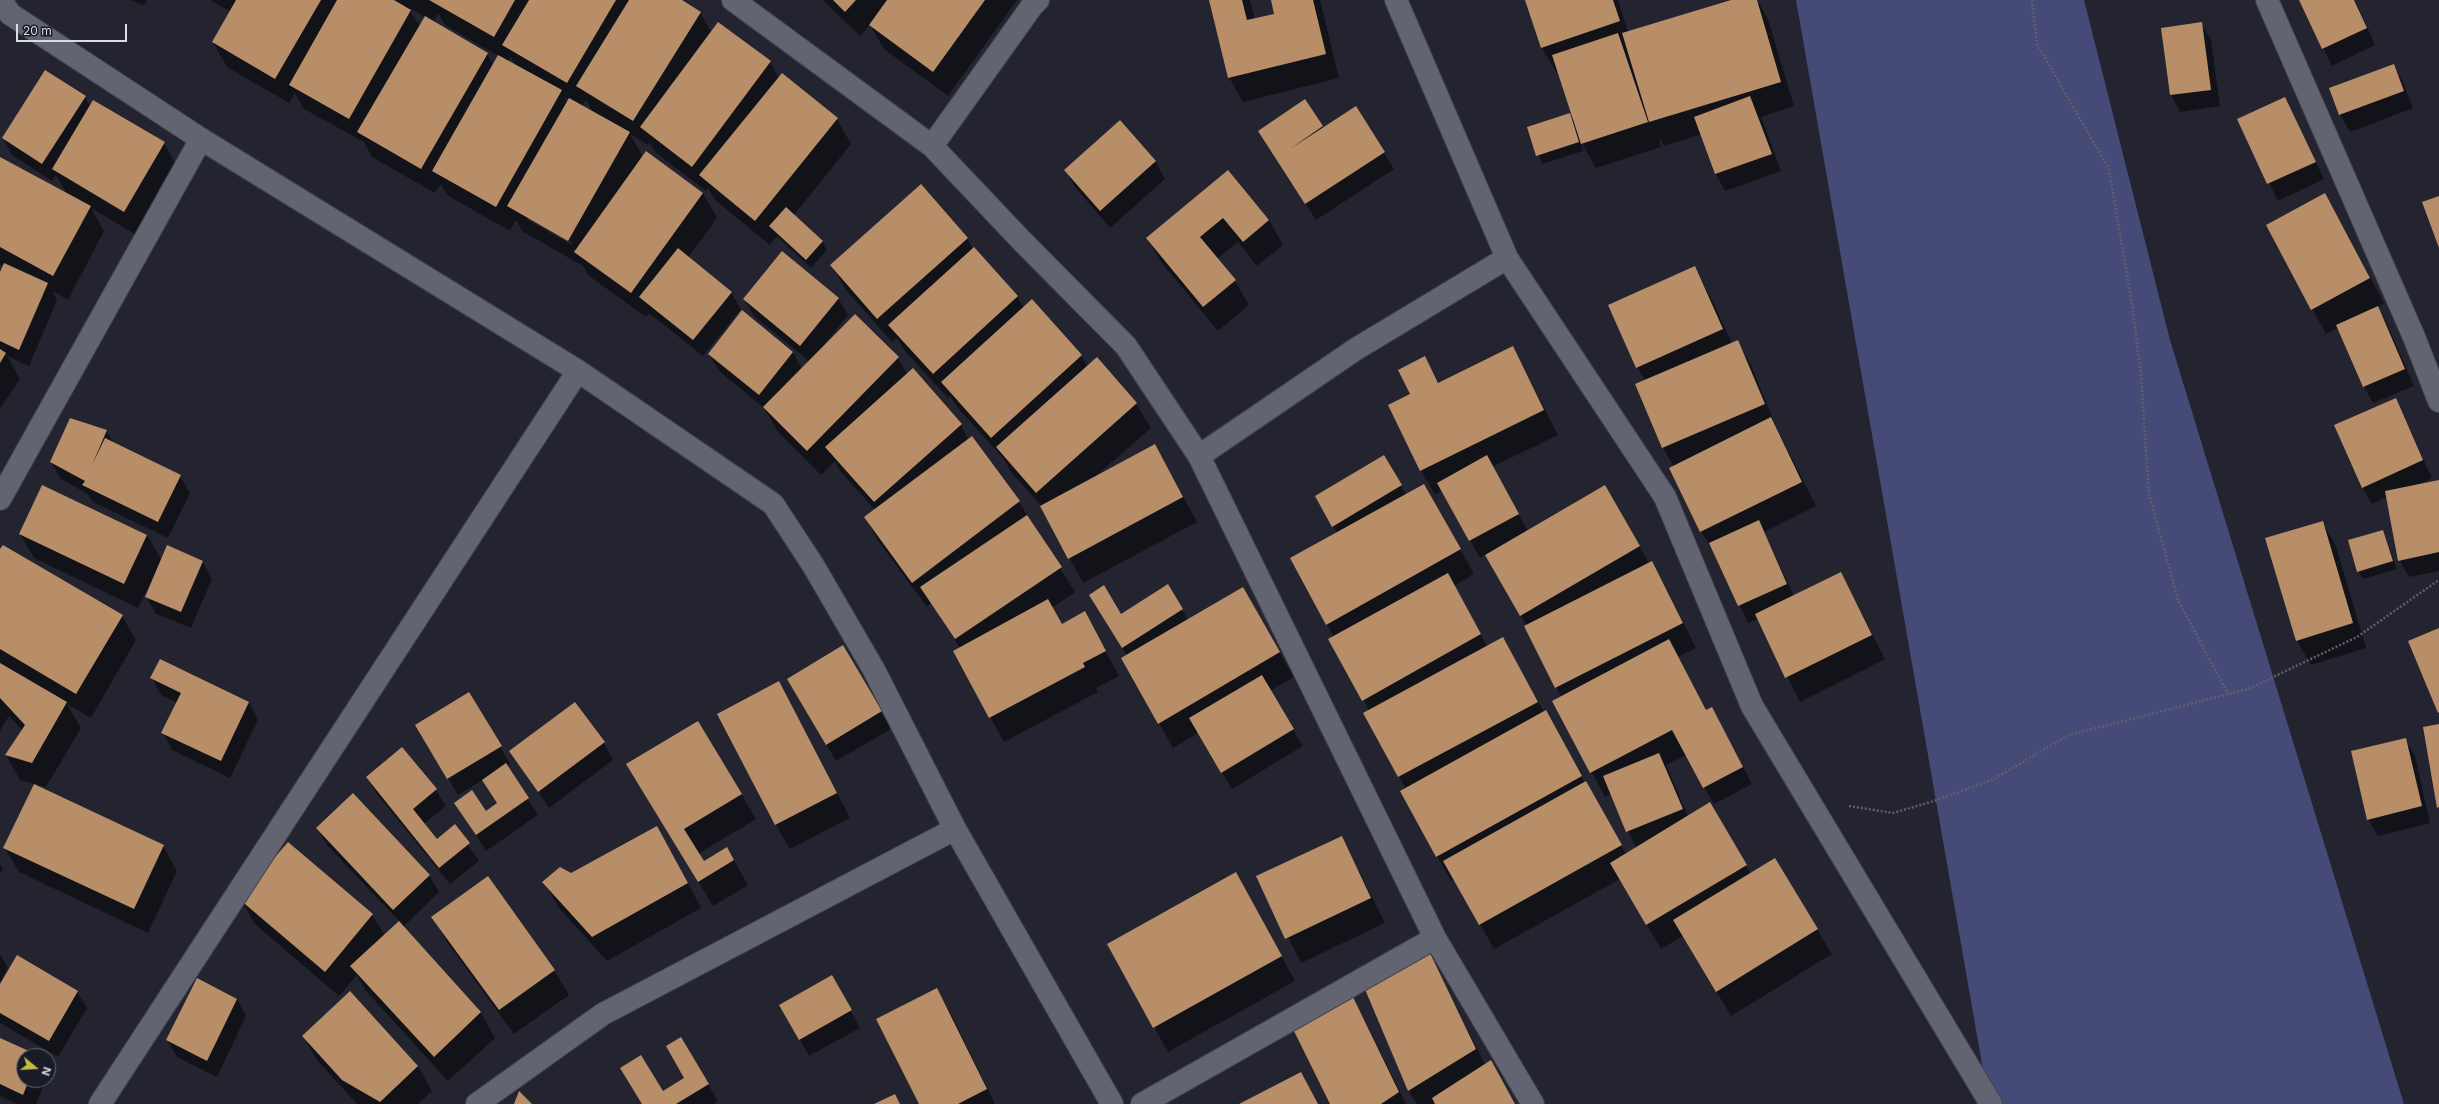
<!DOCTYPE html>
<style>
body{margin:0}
#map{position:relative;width:2439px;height:1104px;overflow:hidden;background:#232430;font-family:Inter,sans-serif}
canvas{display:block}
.north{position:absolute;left:16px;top:1048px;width:40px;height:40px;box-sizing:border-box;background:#191b26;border:1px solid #666872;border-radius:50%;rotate:108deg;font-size:11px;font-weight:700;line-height:16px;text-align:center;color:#dadbe3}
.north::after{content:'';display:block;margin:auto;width:14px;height:18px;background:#c0be40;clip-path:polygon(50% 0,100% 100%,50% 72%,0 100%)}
.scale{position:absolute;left:16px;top:24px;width:111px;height:18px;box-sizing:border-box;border:2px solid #dadbe3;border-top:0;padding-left:5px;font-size:12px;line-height:14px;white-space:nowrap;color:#dadbe3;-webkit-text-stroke:3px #191b26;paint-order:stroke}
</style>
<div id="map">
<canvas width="2439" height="1104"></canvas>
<div class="north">N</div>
<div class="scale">20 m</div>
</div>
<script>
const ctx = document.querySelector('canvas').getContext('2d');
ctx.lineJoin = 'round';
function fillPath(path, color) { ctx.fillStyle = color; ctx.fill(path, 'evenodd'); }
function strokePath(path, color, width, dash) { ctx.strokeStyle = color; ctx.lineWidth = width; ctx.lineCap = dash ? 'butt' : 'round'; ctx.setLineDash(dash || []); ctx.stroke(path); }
fillPath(new Path2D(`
 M1796 0H2084L2170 340 2404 1104H1989Z`), '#464a76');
fillPath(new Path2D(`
 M131 0H147L143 6Z
 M210 0H681L700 12 711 32 770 62 779 78 837 119 851 144 794 215 823 242 827 250 811 268 777 236 770 245 715 200 708 188 706 191 655 152 649 142 648 145 630 134 643 157 703 193 717 218 688 258 731 292 741 309 703 356 649 313 646 317 589 276 583 266 522 231 516 220 510 231 447 195 441 184 435 193 372 157 364 142 304 109 295 93 289 103 227 67 213 42 231 12ZM409 8 425 17 420 26 415 19ZM438 13 445 25 498 56 493 64 487 54 434 22ZM511 57 516 66 508 61ZM564 97 569 100 567 102ZM586 100 593 113 582 106ZM528 217 573 243 572 245 528 220Z
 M823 0H1017L948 96 884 49 870 25 860 36Z
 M1210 0H1250L1255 20 1276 15 1272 0H1320L1339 78 1243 102 1229 77Z
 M1526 0H1618L1628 32 1734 0H1757L1768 19 1794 106 1761 117 1781 171 1725 191 1716 174 1702 134 1664 146 1659 137 1661 147 1596 168 1581 142 1583 151 1542 164 1528 127 1570 115 1574 122 1559 71 1556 72 1542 48Z
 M2300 0H2355L2375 45 2332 66Z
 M2201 23 2211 40 2220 106 2180 112 2171 95 2162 28Z
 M2393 65 2403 82 2413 108 2350 132 2340 115 2330 89Z
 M85 97 90 106 164 143 178 168 138 236 91 208 104 231 68 300 52 291 57 300 29 366 7 356 20 379 0 409V275L4 266 0 264V158L67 194 56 175 52 181 12 155 3 138Z
 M2285 98 2324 179 2278 201 2238 120Z
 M1305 100 1324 129 1356 108 1394 169 1316 220 1259 132Z
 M1120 121 1156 162 1165 179 1110 228 1075 187 1065 170Z
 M1228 171 1269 220 1283 245 1257 266 1238 242 1217 259 1235 281 1249 305 1218 331 1161 262 1147 238Z
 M2339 219 2384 303 2378 307 2387 324 2414 386 2373 403 2364 386 2338 328 2326 334 2267 225Z
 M967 238 973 249 1017 296 1024 308 1081 356 1088 367 1136 404 1151 428 1097 475 1155 445 1197 522 1083 583 1041 506 1011 472 1004 459 957 407 950 396 948 398 904 350 897 338 892 342 846 290 832 265Z
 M1694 267 1708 292 1732 343 1737 341 1751 365 1777 429 1816 506 1764 532 1794 596 1841 573 1885 659 1800 702 1758 619 1748 623 1716 555 1701 531 1674 467 1663 448 1645 380 1637 367Z
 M838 298 848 315 822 347 855 315 898 358 908 375 961 425 969 440 972 438 1019 502 1075 592 1052 608 1062 625 1085 613 1119 676 1096 688 1098 692 1004 742 954 651 960 648 931 603 927 607 879 542 865 517 875 510 840 471 835 461 821 475 778 432 764 408 719 371 709 354 793 352 802 369 810 362 754 316 744 299Z
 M1513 347 1558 435 1492 467 1528 531 1604 486 1649 563 1651 562 1665 586 1696 648 1678 657 1707 711 1721 725 1752 784 1714 804 1686 755 1666 765 1688 816 1709 804 1751 874 1775 859 1832 954 1731 1016 1683 936 1661 949 1620 879 1494 949 1455 879 1451 881 1437 856 1406 789 1365 713 1369 711 1334 637 1291 559 1337 533 1316 497 1384 457 1406 495 1438 509 1474 574 1454 586 1487 646 1516 663 1626 854 1636 848 1611 794 1605 797 1553 701 1561 697 1527 626 1485 555 1480 558 1442 491 1435 495 1421 470 1411 395 1425 358 1439 383Z
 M2395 399 2432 478 2416 486 2439 481V571L2409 577 2399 560 2387 497 2372 504 2362 487Z
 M106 431 114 443 180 476 190 493 168 538 93 502 88 494 61 479 51 462Z
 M2322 522 2336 546 2366 648 2311 665 2297 641Z
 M2383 531 2397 569 2363 579 2358 571Z
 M20 534 147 535 162 561 203 562 212 579 191 628 156 614 146 597 155 576H154L138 608 34 558Z
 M0 551 122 616 136 640 91 718 67 704 81 728 46 787 20 780 6 755 23 731 9 716 0 731Z
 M1168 586 1188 620 1242 588 1294 677 1270 691 1303 746 1232 789 1198 733 1173 748 1122 658 1127 655 1100 612 1121 615Z
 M843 646 891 729 836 761 788 679Z
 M160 660 249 703 258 720 230 778 172 750 163 733 177 703 161 695 152 678Z
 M779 683 850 818 790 849 776 825Z
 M469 693 510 764 507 766 538 815 486 851 456 803 486 812 498 804 483 780 458 795 426 742Z
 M698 722 756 819 698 854 703 863 727 848 748 885 713 906 642 789Z
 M2405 739 2415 756 2430 823 2378 836 2368 819Z
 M604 743 613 760 549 808 510 752Z
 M367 777 436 790 446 806 424 824 437 840 455 826 479 861 450 884 377 794Z
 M317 828 429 875 439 892 403 927 481 1013 495 1038 448 1081 366 991 357 975 339 996 255 924 241 900 372 915 385 936 400 922 327 845Z
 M1342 837 1385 923 1301 963 1258 877Z
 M163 846 177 871 148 933 19 872 4 847Z
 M671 851 701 908 607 961 558 907 544 882Z
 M0 864 3 869 0 874Z
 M1236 873 1295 981 1168 1052 1154 1027Z
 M433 917 554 970 569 995 514 1034 447 942Z
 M0 954 8 968 0 982Z
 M1429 954 1485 1064 1515 1104H1417L1409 1091 1366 988Z
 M832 977 860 1028 809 1056 781 1005Z
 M0 986 77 992 87 1008 58 1057 0 1023Z
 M936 989 951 1014 995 1104H920Z
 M350 993 418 1066 432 1091 418 1104H357L317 1060 303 1036Z
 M1351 996 1365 1021 1406 1104H1332Z
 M237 999 246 1016 217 1077 177 1057 167 1040Z
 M681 1039 718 1101 713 1104H643L686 1078Z
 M0 1040 37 1056H24V1080H46L36 1104H17L0 1096Z`), '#0007');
fillPath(new Path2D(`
 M236 0H321L275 79 212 42Z
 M337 0H394L411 10 349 119 289 85Z
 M429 0H515L494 37Z
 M529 0H616L567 83 502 45Z
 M629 0H682L701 12 633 121 576 86Z
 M833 0H856L845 12Z
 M887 0H985L933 72 869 25Z
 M1209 0H1242L1247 20 1274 14 1271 0H1313L1326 54 1228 78Z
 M1525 0H1613L1620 21 1541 48Z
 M1731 0H1757L1781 82 1649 122 1622 33Z
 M2299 0H2354L2367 28 2322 49Z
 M425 16 488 53 421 169 357 132Z
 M718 22 771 61 692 167 640 127Z
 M2202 22 2211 90 2170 95 2161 28Z
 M1618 33 1648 122 1581 144 1552 55Z
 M498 55 562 90 496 207 432 171Z
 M2394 64 2404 91 2339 115 2329 88Z
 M45 70 86 96 42 164 2 138Z
 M782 73 838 118 755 221 699 175Z
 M1750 96 1772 154 1715 174 1694 117Z
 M2285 97 2316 162 2267 184 2237 119Z
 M569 98 630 132 568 241 507 206Z
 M1305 99 1323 126 1290 149 1356 106 1385 152 1305 204 1258 131Z
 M93 100 165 142 124 212 52 169Z
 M1570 113 1579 142 1536 156 1527 127Z
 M1120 120 1156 161 1100 211 1064 170Z
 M646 151 703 193 631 293 574 252Z
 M0 157 91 206 53 276 0 247Z
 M1228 170 1269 220 1243 242 1223 218 1200 237 1236 280 1203 307 1146 238Z
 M921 184 968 238 877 319 830 265Z
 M2325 193 2370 278 2311 310 2266 225Z
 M2439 196V248L2422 202Z
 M786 207 823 241 806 260 769 226Z
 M974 247 1018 296 933 374 888 325Z
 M678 248 732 292 693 340 639 297Z
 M782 251 839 298 800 346 743 299Z
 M4 263 48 283 19 350 0 341V272Z
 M1695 266 1723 329 1636 368 1608 305Z
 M1032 299 1082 355 991 438 941 382Z
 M2378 306 2405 369 2363 387 2336 325Z
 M742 310 793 352 759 395 708 354Z
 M855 314 899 357 807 451 763 407Z
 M1738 340 1765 404 1662 448 1635 384Z
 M1513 346 1544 410 1420 471 1388 405 1410 394 1398 370 1425 356 1438 383Z
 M0 349 6 353 0 363Z
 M1097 357 1137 403 1036 493 996 447Z
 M913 368 962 424 874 502 825 447Z
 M2396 398 2423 460 2362 488 2334 425Z
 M1771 417 1802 482 1700 532 1669 468Z
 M70 418 107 430 92 465 105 438 181 475 158 522 82 485 85 481 50 462Z
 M972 436 1020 501 912 583 864 517Z
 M1155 444 1183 497 1068 559 1040 506Z
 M1384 455 1402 485 1332 527 1315 496Z
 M1487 455 1519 514 1469 541 1437 483Z
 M2439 480V552L2398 561 2385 491Z
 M1424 484 1461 549 1326 625 1290 558Z
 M42 485 147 535 124 584 19 534Z
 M1605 485 1640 546 1520 616 1485 555Z
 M1027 515 1062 567 955 639 920 587Z
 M1759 520 1787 584 1738 606 1709 543Z
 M2323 521 2353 623 2296 641 2265 538Z
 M2383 530 2393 561 2357 572 2348 540Z
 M3 545 123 615 76 694 0 649V549Z
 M167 545 203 561 181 612 145 597Z
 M1652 561 1683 623 1555 688 1524 626Z
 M1841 572 1872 635 1785 678 1755 614Z
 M1448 573 1481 634 1362 701 1328 639Z
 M1168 584 1183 609 1122 648 1089 595 1104 585 1121 614Z
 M1243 587 1280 652 1158 724 1121 658Z
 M1048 599 1062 624 1085 611 1106 651 1083 663 1085 667 989 718 953 651Z
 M2439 628V712L2438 713 2408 641Z
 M1503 637 1538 702 1398 777 1363 713Z
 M1669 639 1706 710 1712 707 1743 767 1703 788 1672 730 1590 773 1552 701Z
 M843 645 882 711 826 745 787 679Z
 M160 659 249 702 221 761 161 733 181 693 150 678Z
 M0 663 67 702 32 763 5 755 25 725 0 698Z
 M1262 675 1294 729 1221 773 1189 718Z
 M779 681 837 793 775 825 717 714Z
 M469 692 502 746 447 779 415 725Z
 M575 702 605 742 538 792 509 751Z
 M1546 710 1582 776 1436 857 1400 791Z
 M698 721 742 794 684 829 704 861 727 847 734 860 698 882 626 764Z
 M2439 724V807L2437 808 2423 727Z
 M2406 738 2422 806 2367 820 2351 751Z
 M402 747 437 789 413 809 437 839 455 824 470 843 439 868 366 777Z
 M1659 753 1683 809 1626 832 1603 776Z
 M506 763 529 798 476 835 454 803 472 790 486 811 497 803 482 780Z
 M1586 781 1622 845 1479 925 1443 861Z
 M34 784 164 845 134 909 3 848Z
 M353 793 430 875 393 910 316 828Z
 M1710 802 1747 865 1646 925 1610 863Z
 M657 826 688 883 592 937 542 882 560 867 571 873Z
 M1342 836 1371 898 1285 939 1256 876Z
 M288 842 373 914 325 972 239 899Z
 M1775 858 1818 929 1716 992 1673 920Z
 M1236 872 1282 956 1153 1028 1107 944Z
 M488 876 555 970 499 1010 431 917Z
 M399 921 481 1012 434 1057 350 966Z
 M1430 953 1476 1049 1408 1091 1364 987Z
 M17 955 78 991 49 1041 0 1013V984Z
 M832 975 852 1010 799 1040 779 1005Z
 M197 978 237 999 207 1061 166 1040Z
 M937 988 987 1089 958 1104H919L876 1019Z
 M350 991 418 1066 380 1102 342 1080 302 1036Z
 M1352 995 1399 1092 1381 1104H1330L1292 1027Z
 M681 1037 709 1084 676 1104H642L620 1068 641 1055 663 1091 684 1078 666 1046Z
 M0 1038 40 1056H24V1080H29L23 1095 0 1084Z
 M1491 1060 1515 1104H1435L1432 1098Z
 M1301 1072 1318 1104H1239Z
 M519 1091 532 1104H514Z
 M895 1094 900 1104H874Z`), '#b88e68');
const minor = new Path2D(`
 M1 0 10 14 201 139 578 371 773 504 813 565 874 670 955 829 1112 1104
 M733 0 932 146 1022 241 1126 346 1199 456 1435 938 1533 1104
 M1396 0 1507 258 1665 497 1752 706 1991 1104
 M2267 0 2414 337 2439 401
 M932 146 1032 6 1038 0
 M1199 456 1356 349 1507 258
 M0 499 201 139
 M100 1104 578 371
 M477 1104 603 1014 955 829
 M1142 1104 1435 938`);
strokePath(minor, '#42434d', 24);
strokePath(new Path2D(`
 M2032 0 2037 44 2109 169 2132 304 2141 375 2149 494 2178 600 2228 694
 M1849 806 1893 813 1934 801 1992 780 2069 735 2248 689 2357 637 2439 580`), '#5f606b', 2.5, [2, 2]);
strokePath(minor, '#626471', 22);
</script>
